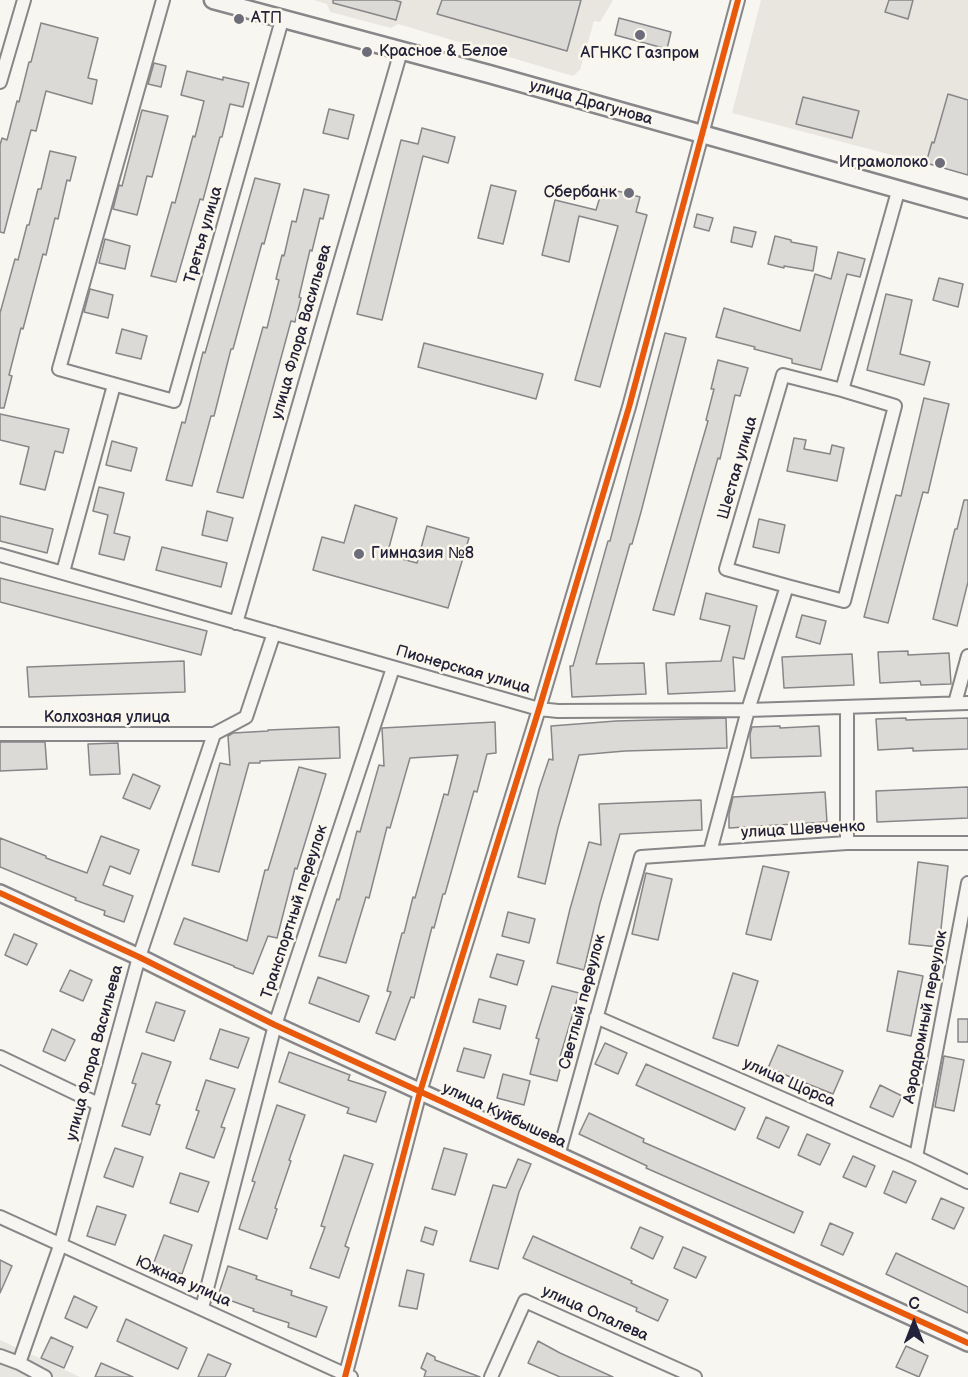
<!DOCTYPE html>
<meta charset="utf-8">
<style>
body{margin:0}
#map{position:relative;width:968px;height:1377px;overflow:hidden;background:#f8f6f0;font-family:"Balsamiq Sans",sans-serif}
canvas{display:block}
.north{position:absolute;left:884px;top:1293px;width:60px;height:60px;-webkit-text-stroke:4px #fbf7ec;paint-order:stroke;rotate:0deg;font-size:16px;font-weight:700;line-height:24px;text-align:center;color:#22223b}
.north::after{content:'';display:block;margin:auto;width:21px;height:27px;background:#22223b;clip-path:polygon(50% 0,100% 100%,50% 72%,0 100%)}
</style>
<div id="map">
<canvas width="968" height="1377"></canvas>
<div class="north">С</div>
</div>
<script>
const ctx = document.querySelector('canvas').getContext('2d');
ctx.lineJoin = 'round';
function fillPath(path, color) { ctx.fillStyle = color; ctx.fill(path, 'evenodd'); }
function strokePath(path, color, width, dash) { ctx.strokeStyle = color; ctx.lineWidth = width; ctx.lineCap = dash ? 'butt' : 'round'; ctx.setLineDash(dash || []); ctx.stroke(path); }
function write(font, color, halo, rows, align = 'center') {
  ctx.font = font + ' "Balsamiq Sans",sans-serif'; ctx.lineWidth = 5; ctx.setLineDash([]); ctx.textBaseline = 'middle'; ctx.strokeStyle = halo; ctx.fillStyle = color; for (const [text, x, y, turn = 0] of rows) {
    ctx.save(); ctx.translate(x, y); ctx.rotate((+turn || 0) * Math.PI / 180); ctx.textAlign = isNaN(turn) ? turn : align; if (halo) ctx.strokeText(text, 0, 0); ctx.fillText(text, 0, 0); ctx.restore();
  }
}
fillPath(new Path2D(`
 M314 0H613L600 22 594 21 580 70 573 76 398 24 391 28 330 12 327 4Z
 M761 0H968V175L732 113Z`), '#e9e6e0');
fillPath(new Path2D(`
 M0 1340 80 1377H0Z`), '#e8e6e0');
const building = new Path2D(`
 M333 0H394L401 2 396 20 333 3Z
 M442 0H581L567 51 437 14Z
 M889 0H913L908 19 885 12Z
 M619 18 671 32 667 49 615 35Z
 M41 23 98 38 88 78 97 80 92 104 46 91 36 131 31 130 4 233 0 232V145L2 138 7 140 17 101 19 102 29 62H31Z
 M154 63 166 66 161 87 148 84Z
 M187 71 223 80V77L249 83 243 107 230 104 222 137H220L203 200 200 199 176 282 151 276 172 202 175 203 193 136 195 137 204 101 181 95Z
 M948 94 968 100V175L926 163 932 142 934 143Z
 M803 97 859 111 852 138 796 124Z
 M329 109 354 115 348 139 323 133Z
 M142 110 168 116 152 177 147 176 137 215 113 209 119 185 122 186Z
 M422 128 455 137 448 163 423 156 382 320 357 314 401 140 418 144Z
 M50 151 76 157 70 181 67 180 58 219 55 218 46 255 43 254 23 329 21 328 9 375 12 376 4 408H0V313L15 259 18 260 27 225H29L38 189H41Z
 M255 178 280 184 264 244 262 243 233 349H231L214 416H211L192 486 166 480 182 422 185 423 203 352 205 353Z
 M491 185 516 191 503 244 478 238Z
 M603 187 640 197 636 212 647 215 600 387 575 380 618 226 579 216 569 262 542 255 555 200 596 210Z
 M304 189 329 195 323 219 320 218 312 251 310 250 299 297 301 298 295 322 291 321 243 498 217 492 263 327 267 328 279 280 276 279 282 255 284 256 292 221 296 222Z
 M697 214 713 218 709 231 694 227Z
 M734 227 756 232 752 247 731 242Z
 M775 236 791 240V242L817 247 813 271 784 266V268L768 264Z
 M105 239 130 246 125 269 99 263Z
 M838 252 865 259 860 277 847 274 821 370 792 363V359L754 349 755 347 716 337 724 308 800 331 815 274 831 279Z
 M939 278 963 284 958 307 933 300Z
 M90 289 113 295 108 318 84 312Z
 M886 294 912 300 900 354 930 362 924 385 867 370Z
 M122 329 147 336 141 359 116 353Z
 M665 333 686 338 641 512 632 544H630L596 664 644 663 646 694 572 697 570 666H573L608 541H610L617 514Z
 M424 343 543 374 536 399 418 367Z
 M718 360 748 368 740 396 735 395 720 459 718 458 674 615 653 610 708 421 706 420 714 389H711Z
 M924 398 949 404 928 493 923 492 888 623 864 617 896 495 901 496Z
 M0 414 69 429 63 453 55 451 45 490 20 484 29 447 0 440Z
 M794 438 806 440 804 449 830 454 832 445 844 448 837 481 787 471Z
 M112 441 137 448 131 471 106 465Z
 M99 487 124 493 114 533 130 537 124 560 99 554 108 515 93 511Z
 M964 500H968V582L957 626 933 619 955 529H957Z
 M355 505 397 518 387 555 417 563 427 526 469 538 448 608 313 570 322 537 344 543Z
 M207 511 233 518 227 541 202 535Z
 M0 516 53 529 47 553 0 541Z
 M759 519 785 525 779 553 753 547Z
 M162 547 227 563 221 587 156 570Z
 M0 578 207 631 201 655 0 602Z
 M706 593 757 606 744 659 733 657 735 691 668 694 666 663 721 661 730 626 700 619Z
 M802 615 826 621 820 644 796 637Z
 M908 651V655L949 653 951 684 921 685 920 681 880 683 878 652Z
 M852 654 854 685 784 688 782 657Z
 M184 661 185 692 29 697 27 667Z
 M726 718 727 748 625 751 579 755 558 828 545 884 518 877 539 789 549 759 553 760 551 726 616 721Z
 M906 718V720L968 718V749L913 751V748L878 750 876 719Z
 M495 722 496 753 487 754 477 792 474 791 445 894H443L434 928 432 927 414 998 411 997 395 1040 376 1033 391 992 387 991 402 933H404L413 897 415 898 444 794 448 795 458 755 410 758 390 828 387 827 369 898 366 897 346 963 319 956 337 899 339 900 357 831 360 832 379 765 384 766 382 728Z
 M780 726V728L819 726 821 756 751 758 750 734 752 727Z
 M339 727 340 758 260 761V763H249L219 872 192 865 220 763 230 765 228 736 233 733 268 731V730Z
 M0 742H45L47 769 0 771Z
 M118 743 120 774 90 775 88 744Z
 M299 767 326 774 297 869 295 868 277 938 268 936 253 974 234 967V966L174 944 184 918 247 941 265 870H268Z
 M133 774 160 786 150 809 123 798Z
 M968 787V818L877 822 876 791Z
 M825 792 827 822 729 828V814L733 797Z
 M701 800 702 830 620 834 600 903 584 970 557 963 570 909 589 842 601 845 599 804Z
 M101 836 139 850 130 874 110 866 103 885 133 896 124 922 104 915 105 911 75 900 76 898 0 867V838L46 856V858L87 873Z
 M918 862 948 866 939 947 909 944Z
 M763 866 789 872 771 940 746 934Z
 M646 873 672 879 658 940 632 934Z
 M508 912 535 919 529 943 502 936Z
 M14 934 37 944 27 965 5 955Z
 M497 954 524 961 517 985 490 977Z
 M70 970 92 980 83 1001 60 991Z
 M898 971 923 976 911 1036 887 1031Z
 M733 973 758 981 738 1046 713 1038Z
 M318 977 369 996 359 1022 309 1003Z
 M552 986 579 993 560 1057 563 1058 557 1081 530 1074 539 1039 536 1038Z
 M479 999 506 1006 500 1029 473 1022Z
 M156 1002 185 1011 174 1041 146 1032Z
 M958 1019H968V1042H958Z
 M52 1029 75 1040 65 1061 43 1051Z
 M220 1029 249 1038 238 1068 210 1059Z
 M605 1043 627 1053 618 1074 595 1064Z
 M778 1045 843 1071 833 1094 768 1068Z
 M464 1048 491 1055 484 1078 457 1071Z
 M289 1052 350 1075 348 1080 386 1092 376 1122 347 1113 349 1108 279 1082Z
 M142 1053 171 1062 156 1104 160 1105 150 1135 122 1126 136 1084 132 1083Z
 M944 1056 964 1060 954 1111 935 1107Z
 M646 1064 745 1108 735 1130 636 1085Z
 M503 1074 530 1081 524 1105 497 1098Z
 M206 1080 235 1089 221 1127 225 1128 214 1158 186 1148 199 1111 196 1110Z
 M880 1085 902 1096 893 1117 870 1107Z
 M277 1105 305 1115 289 1160 291 1161 275 1208 277 1209 267 1239 239 1229 255 1182 252 1181Z
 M589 1113 644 1139 643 1142 803 1212 794 1233 646 1168 647 1166 579 1134Z
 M766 1117 789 1127 779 1148 757 1138Z
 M807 1134 830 1144 820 1165 798 1155Z
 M115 1148 143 1157 133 1187 104 1177Z
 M444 1148 467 1154 455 1195 432 1189Z
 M344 1155 373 1164 345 1246 349 1248 339 1278 310 1268 325 1227 321 1226Z
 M853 1156 875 1166 866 1187 843 1177Z
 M518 1159 531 1164 519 1192 498 1269 470 1261 493 1185 506 1188Z
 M893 1171 916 1181 906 1203 884 1193Z
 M180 1173 209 1182 198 1212 170 1203Z
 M941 1198 964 1208 954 1229 932 1219Z
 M97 1206 126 1215 115 1245 87 1236Z
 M830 1223 853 1233 843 1255 821 1245Z
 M425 1227 437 1231 433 1245 421 1241Z
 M640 1227 663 1237 653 1259 631 1248Z
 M164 1235 192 1245 182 1274 153 1265Z
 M533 1236 632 1281 631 1283 668 1300 658 1321 636 1311 637 1308 523 1258Z
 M683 1247 706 1257 696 1278 674 1268Z
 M896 1253 968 1287V1313L886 1274Z
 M0 1260 12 1266 0 1293Z
 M228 1266 257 1276 256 1279 292 1291 291 1295 327 1307 316 1337 288 1327 289 1323 253 1311 254 1309 218 1296Z
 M407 1270 424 1274 417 1309 399 1306Z
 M74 1296 97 1307 87 1328 65 1318Z
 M126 1319 187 1348 178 1369 117 1341Z
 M51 1337 73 1347 64 1368 41 1358Z
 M538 1341 560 1353 613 1377H560L528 1363Z
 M906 1346 928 1356 919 1377 896 1367Z
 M427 1353 435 1357V1360L480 1377H424L426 1371 421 1368Z
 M208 1354 231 1364 225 1377H198Z
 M101 1363 133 1377H95Z`);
fillPath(building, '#dbdad7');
strokePath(building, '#878688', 1.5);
const minor = new Path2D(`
 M163 0 59 369 174 401 282 20
 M0 82 24 0
 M0 555 539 709 558 711 748 710 968 703
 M63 572 114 385
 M787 586 844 601 895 406 842 390
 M236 623 401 51
 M955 703 968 656
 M847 707V843
 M0 734H214
 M710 852 748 710 787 586 726 569 783 375 842 390 899 188
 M596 1017 916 1157 968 1182
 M0 1057 98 1104
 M558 1156 641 857 847 843H968
 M916 1157 968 883
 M0 1217 351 1377
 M202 1308 275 1025 393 668
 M0 1356 19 1363 45 1377
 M19 1363 60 1246 139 957 214 734 246 717 274 633
 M345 1377 420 1092 539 709 629 407 738 0
 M491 1377 525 1301 695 1377`);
const tertiary = new Path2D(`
 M0 893 139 957 275 1025 968 1343`);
const secondary = new Path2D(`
 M213 0 489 74 968 209`);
strokePath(minor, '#878688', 16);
strokePath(tertiary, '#878688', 20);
strokePath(secondary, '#878688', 21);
strokePath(minor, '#f6f5f1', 12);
strokePath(tertiary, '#f6f5f1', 15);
strokePath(secondary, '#f6f5f1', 16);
strokePath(new Path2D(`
 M0 893 139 957 275 1025 968 1343
 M345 1377 420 1092 539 709 629 407 738 0`), '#e8590c', 6);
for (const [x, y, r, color] of [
 [239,19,6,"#6d6c7a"],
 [640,35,6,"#6d6c7a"],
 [367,52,6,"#6d6c7a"],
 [940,163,6,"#6d6c7a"],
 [629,193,6,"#6d6c7a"],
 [359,554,6,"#6d6c7a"]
]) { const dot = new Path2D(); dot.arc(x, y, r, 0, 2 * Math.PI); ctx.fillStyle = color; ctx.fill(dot); strokePath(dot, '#fbf7ec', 2); }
write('16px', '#22223b', '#fbf7ec', [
 ["АТП",251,19],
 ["Красное & Белое",379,52],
 ["АГНКС Газпром",640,54,"center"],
 ["Играмолоко",928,163,"right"],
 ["Сбербанк",617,193,"right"],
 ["Гимназия №8",371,554]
], 'left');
write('16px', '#22223b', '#fbf7ec', [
 ["улица Драгунова",591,103,16],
 ["Третья улица",204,235,-74],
 ["улица Флора Васильева",302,332,-74],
 ["Шестая улица",738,468,-74],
 ["Пионерская улица",463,670,16],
 ["Колхозная улица",107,718],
 ["улица Шевченко",803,830,-3],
 ["Транспортный переулок",295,912,-72],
 ["Светлый переулок",583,1002,-75],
 ["Аэродромный переулок",926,1017,-79],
 ["улица Флора Васильева",95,1053,-75],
 ["улица Щорса",789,1083,24],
 ["улица Куйбышева",504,1116,25],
 ["Южная улица",183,1282,24],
 ["улица Опалева",595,1314,24]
]);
</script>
